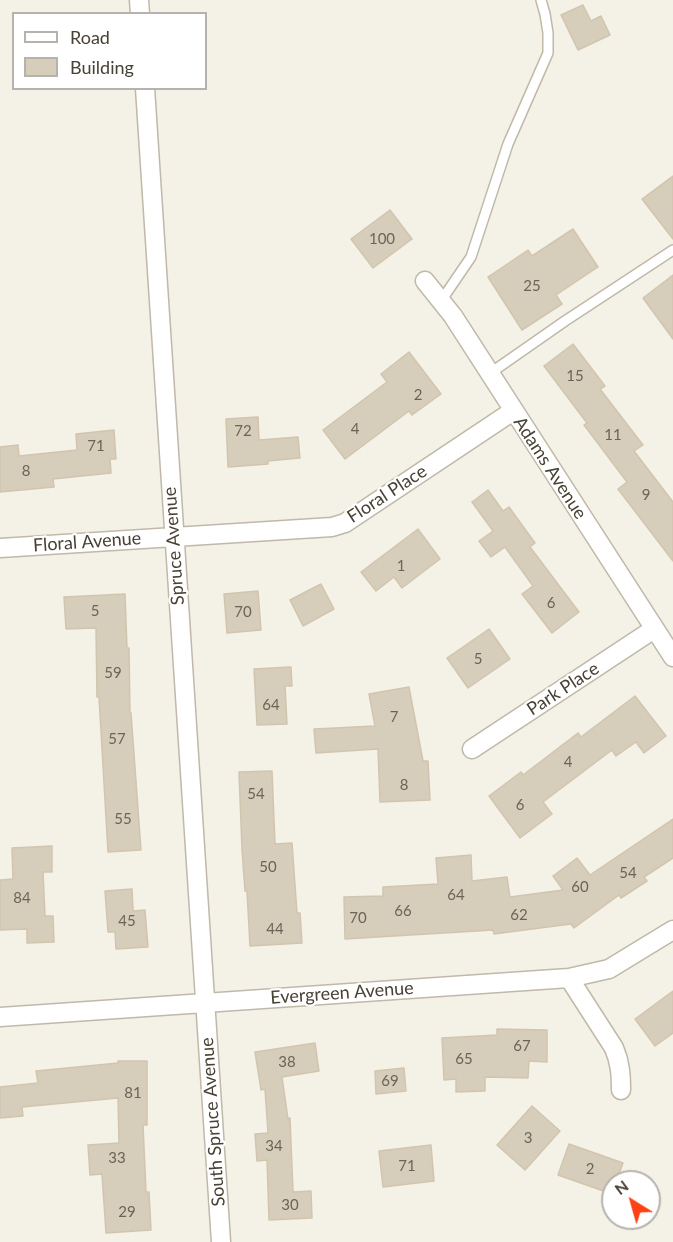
<!DOCTYPE html>
<style>
body{margin:0}
#map{position:relative;width:673px;height:1242px;overflow:hidden;background:#f4f1e7;font-family:Lato,sans-serif}
canvas{display:block}
.legend{position:absolute;left:12px;top:12px;width:195px;height:78px;box-sizing:border-box;background:#fff;border:2px solid #b6b3ae;margin:0;padding:8px 10px;list-style:none;font-size:18px;color:#484135}
.legend li{display:flex;align-items:center;gap:12px;height:30px}
.legend b{width:30px;border:2px solid #b6b3ae}
.north{position:absolute;left:601px;top:1170px;width:60px;height:60px;box-sizing:border-box;background:#fff;border:2px solid #b6b3ae;border-radius:50%;rotate:323deg;font-size:16px;font-weight:700;line-height:24px;text-align:center;color:#484135}
.north::after{content:'';display:block;margin:auto;width:21px;height:27px;background:#ff4013;clip-path:polygon(50% 0,100% 100%,50% 72%,0 100%)}
</style>
<div id="map">
<canvas width="673" height="1242"></canvas>
<ul class="legend">
<li><b style="height:8px;background:#fff"></b>Road</li>
<li><b style="height:16px;background:#d7cdbb"></b>Building</li>
</ul>
<div class="north">N</div>
</div>
<script>
const ctx = document.querySelector('canvas').getContext('2d');
ctx.lineJoin = 'round';
function fillPath(path, color) { ctx.fillStyle = color; ctx.fill(path, 'evenodd'); }
function strokePath(path, color, width, dash) { ctx.strokeStyle = color; ctx.lineWidth = width; ctx.lineCap = dash ? 'butt' : 'round'; ctx.setLineDash(dash || []); ctx.stroke(path); }
function write(font, color, halo, rows, align = 'center') {
  ctx.font = font + ' Lato,sans-serif'; ctx.lineWidth = 4.5; ctx.setLineDash([]); ctx.textBaseline = 'middle'; ctx.strokeStyle = halo; ctx.fillStyle = color; for (const [text, x, y, turn = 0] of rows) {
    ctx.save(); ctx.translate(x, y); ctx.rotate((+turn || 0) * Math.PI / 180); ctx.textAlign = isNaN(turn) ? turn : align; if (halo) ctx.strokeText(text, 0, 0); ctx.fillText(text, 0, 0); ctx.restore();
  }
}
const building = new Path2D(`
 M583 5 591 21 601 16 610 35 578 50 561 15Z
 M673 176V239L642 199Z
 M390 210 412 239 373 268 351 239Z
 M573 229 598 267 556 295 562 304 522 330 488 277 528 250 532 256Z
 M673 275V339L643 298Z
 M573 344 605 386 600 389 643 445 634 451 673 502V561L618 489 627 482 584 425 587 423 544 366Z
 M409 352 441 394 412 415 409 411 345 459 323 430 387 382 381 374Z
 M258 417 259 440 298 437 300 458 268 461V464L228 467 226 419Z
 M114 430 116 459H110L111 473 53 479 54 487 0 492V447L18 445 19 456 77 450 76 434Z
 M488 490 503 511 509 507 535 543 530 547 579 612 552 633 522 594 533 586 505 547 491 557 479 541 493 531 472 502Z
 M418 529 440 559 402 588 394 577 376 591 361 572Z
 M321 584 334 609 303 626 290 600Z
 M258 591 261 630 227 633 224 594Z
 M125 594 127 648H129L130 713H131L141 850 108 852 99 697H97L96 628 66 629 64 597Z
 M489 629 510 659 468 688 447 658Z
 M291 667 292 686H285L287 724 257 725 254 669Z
 M409 687 423 761H428L430 800 380 802 378 749 316 753 314 729 375 726 369 694Z
 M635 696 666 736 644 753 636 742 616 756 612 750 543 802 552 814 520 838 489 796 521 772 523 775 578 733 581 737Z
 M272 771 275 844 292 843 297 913H300L302 943 250 946 247 891H245L242 849 239 772Z
 M673 819V858L644 877 647 881 621 898 619 895 574 928 571 924 494 934 493 930 345 939 344 897 383 896V887L438 884 436 858 471 855 472 881 507 877 510 897 563 890 553 876 577 858 590 875Z
 M52 846V872H43L45 916H53L54 942 27 943V929L0 930V880L13 879 12 848Z
 M132 889 133 911 145 910 148 947 116 949 115 932H108L105 891Z
 M673 991V1033L655 1046 635 1019Z
 M497 1029 547 1030V1062L529 1061 528 1078 485 1077V1091L456 1092V1079L444 1080 442 1038 497 1035Z
 M315 1043 319 1071 282 1077 288 1119 290 1118 293 1192 311 1191 312 1218 269 1220 267 1160 257 1161 255 1134 268 1133 265 1089 261 1090 255 1052Z
 M118 1061H147V1125H143L146 1192H149L151 1230 106 1233 102 1174 90 1175 88 1145 119 1143 118 1098 22 1107 23 1116 0 1118V1087L38 1083 36 1071 118 1063Z
 M404 1068 406 1091 376 1094 375 1071Z
 M532 1106 560 1131 525 1170 497 1145Z
 M569 1144 623 1163 616 1182H613L612 1194 558 1175Z
 M431 1145 434 1181 383 1187 379 1151Z`);
fillPath(building, '#d7cdbb');
strokePath(building, '#d2c5ae', 1.5);
const lane = new Path2D(`
 M441 301 471 257 508 144 548 53V33L545 14 541 0
 M489 374 565 321 673 250`);
const street = new Path2D(`
 M139 0 140 14
 M145 88 221 1242
 M425 281 453 316 673 657
 M0 548 332 527 345 523 513 411
 M472 749 654 629
 M569 978 614 1048C620 1062 621 1074 621 1090
 M0 1017 569 978 609 969 673 930`);
strokePath(lane, '#c0b9a9', 12);
strokePath(street, '#c0b9a9', 21);
strokePath(lane, '#fff', 9);
strokePath(street, '#fff', 18);
write('15px', '#6c6456', null, [
 ["100",382,239],
 ["25",532,286],
 ["15",575,376],
 ["2",418,395],
 ["4",355,429],
 ["72",243,431],
 ["11",613,435],
 ["71",96,446],
 ["8",26,471],
 ["9",646,495],
 ["1",401,566],
 ["6",551,603],
 ["5",95,611],
 ["70",243,612],
 ["5",478,659],
 ["59",113,673],
 ["64",271,705],
 ["7",394,717],
 ["57",117,739],
 ["4",568,762],
 ["8",404,785],
 ["54",256,794],
 ["6",520,805],
 ["55",123,819],
 ["50",268,867],
 ["54",628,873],
 ["60",580,887],
 ["64",456,895],
 ["84",22,898],
 ["66",403,911],
 ["62",519,915],
 ["70",358,918],
 ["45",127,921],
 ["44",275,929],
 ["67",522,1046],
 ["65",464,1059],
 ["38",287,1062],
 ["69",390,1081],
 ["81",133,1093],
 ["3",528,1138],
 ["34",274,1146],
 ["33",117,1158],
 ["71",407,1166],
 ["2",590,1169],
 ["30",290,1205],
 ["29",127,1212]
]);
write('18px', '#484135', '#fff', [
 ["Adams Avenue",550,468,57],
 ["Floral Place",387,494,-33],
 ["Floral Avenue",87,542,-4],
 ["Spruce Avenue",174,546,-94],
 ["Park Place",563,689,-33],
 ["Evergreen Avenue",342,993,-4],
 ["South Spruce Avenue",213,1122,-94]
]);
</script>
